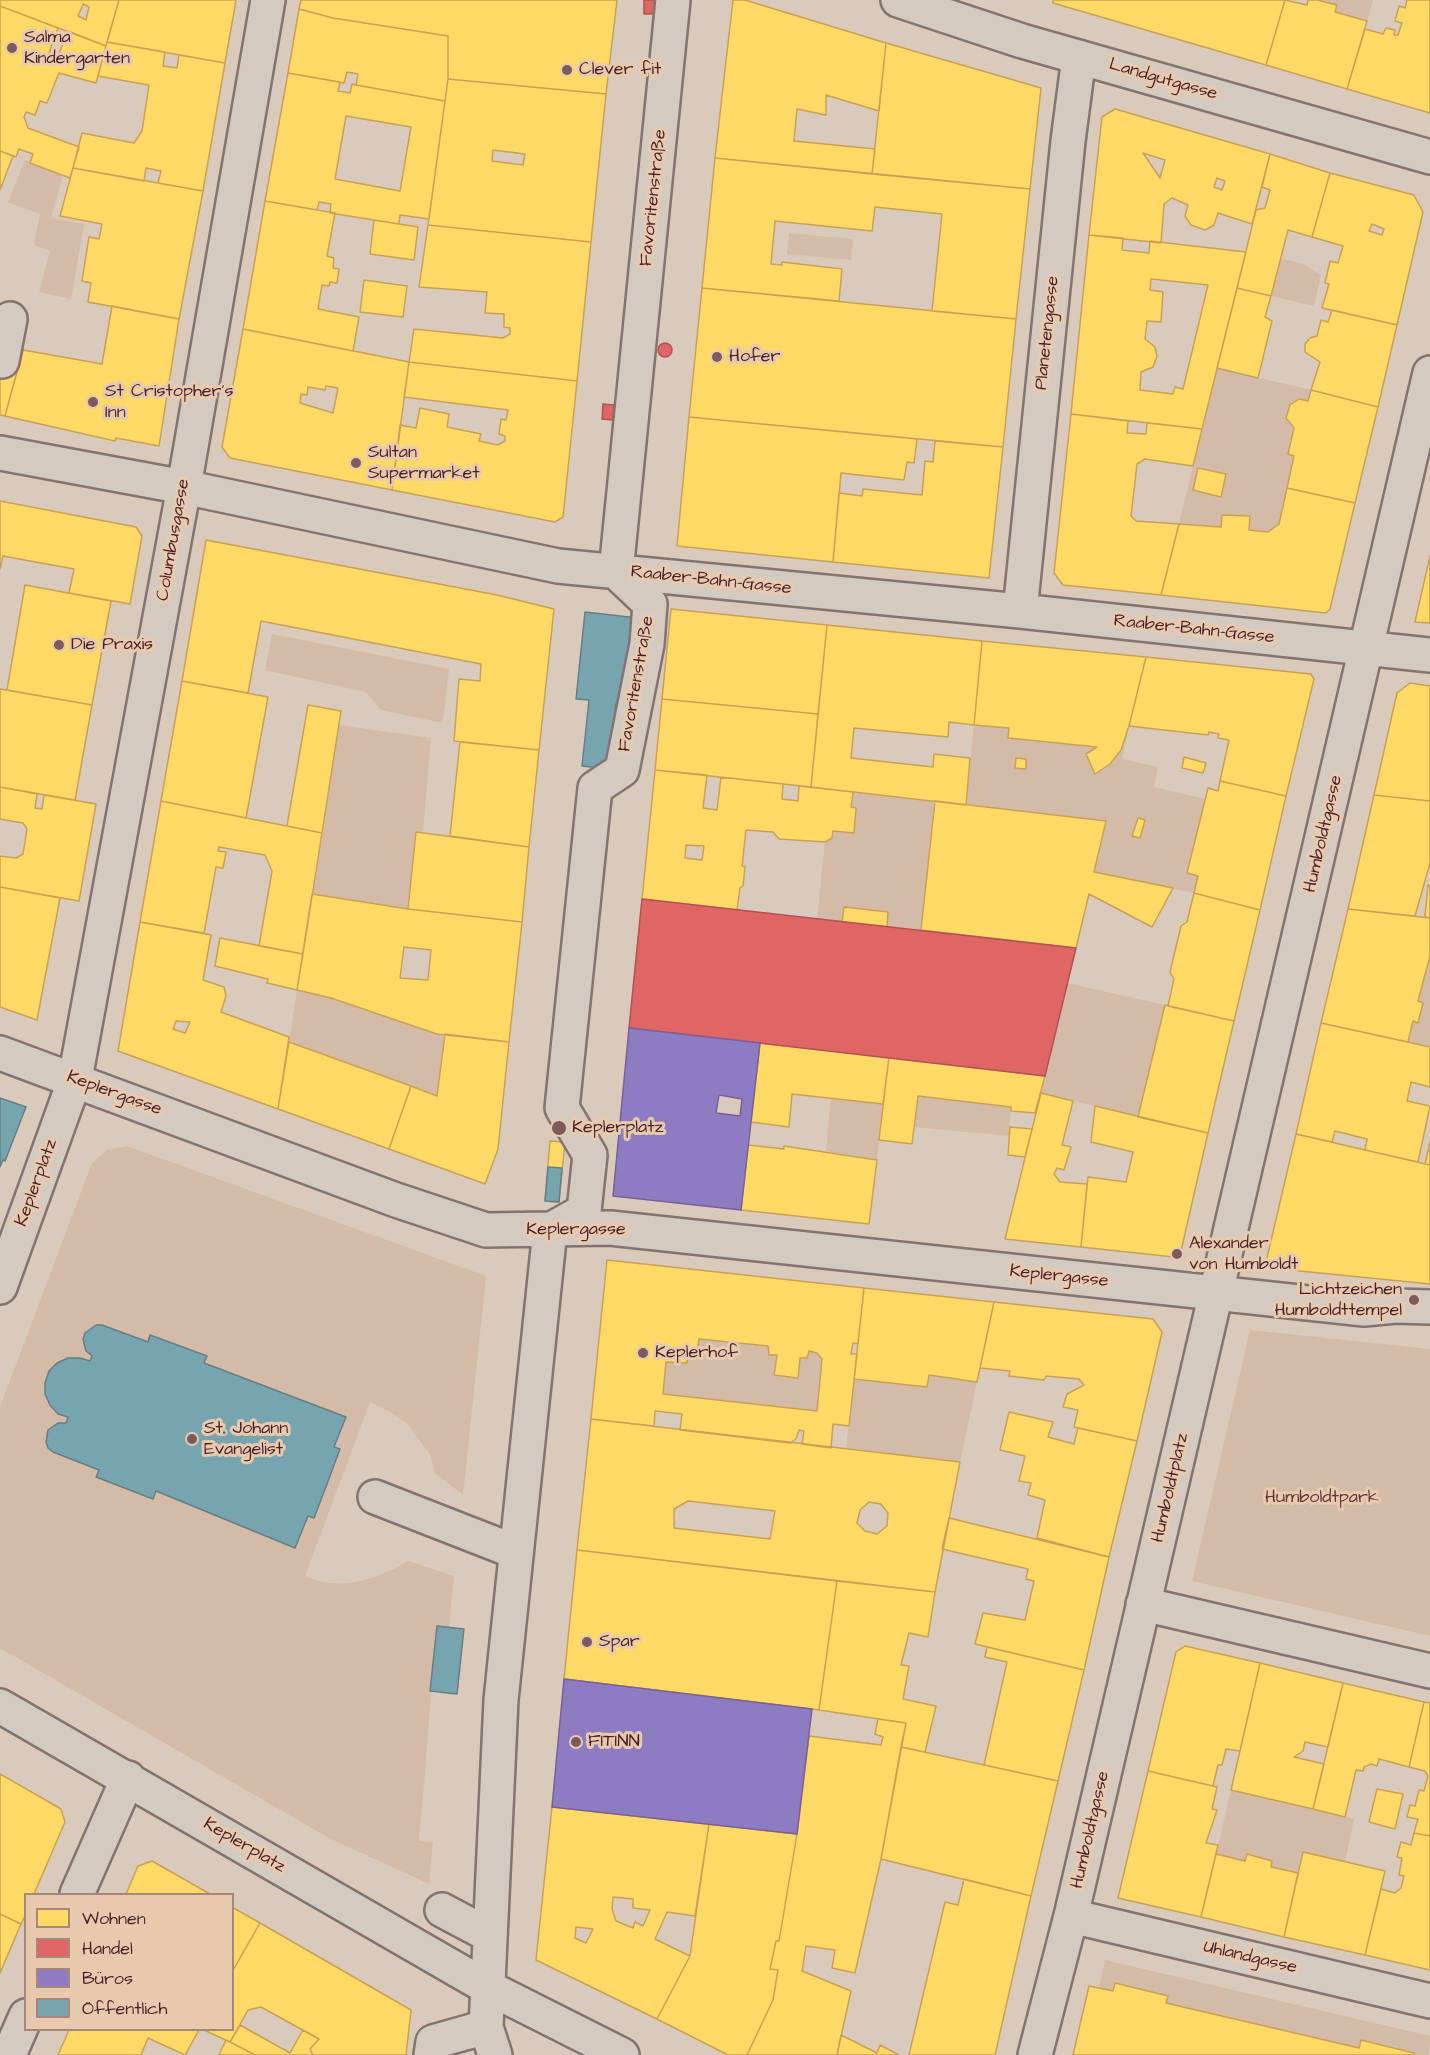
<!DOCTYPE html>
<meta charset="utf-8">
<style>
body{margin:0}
#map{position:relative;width:1430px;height:2055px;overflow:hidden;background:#dacabb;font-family:"Architects Daughter",sans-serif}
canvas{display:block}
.legend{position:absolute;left:24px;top:1893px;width:210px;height:138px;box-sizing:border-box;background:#e7caae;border:2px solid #a8867a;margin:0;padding:8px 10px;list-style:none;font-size:18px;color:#4a1f2b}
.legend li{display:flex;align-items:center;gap:12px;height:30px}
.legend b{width:30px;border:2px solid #a8867a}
</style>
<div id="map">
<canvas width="1430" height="2055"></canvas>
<ul class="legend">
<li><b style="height:16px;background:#ffd966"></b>Wohnen</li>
<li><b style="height:16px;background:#e06666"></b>Handel</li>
<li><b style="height:16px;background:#8e7cc3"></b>Büros</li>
<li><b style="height:16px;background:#76a5af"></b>Öffentlich</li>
</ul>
</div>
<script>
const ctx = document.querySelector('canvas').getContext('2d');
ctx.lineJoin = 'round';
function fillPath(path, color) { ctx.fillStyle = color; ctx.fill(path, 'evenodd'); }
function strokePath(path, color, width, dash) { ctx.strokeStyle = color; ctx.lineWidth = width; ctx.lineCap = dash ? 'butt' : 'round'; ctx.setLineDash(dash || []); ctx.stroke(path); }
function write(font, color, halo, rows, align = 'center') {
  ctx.font = font + ' "Architects Daughter",sans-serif'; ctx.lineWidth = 6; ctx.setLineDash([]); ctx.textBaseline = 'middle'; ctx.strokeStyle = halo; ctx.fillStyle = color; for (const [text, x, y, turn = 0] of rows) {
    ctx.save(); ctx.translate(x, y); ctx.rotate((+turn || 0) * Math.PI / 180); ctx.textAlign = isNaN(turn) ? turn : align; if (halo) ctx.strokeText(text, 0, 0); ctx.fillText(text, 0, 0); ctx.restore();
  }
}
fillPath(new Path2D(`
 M1317 0H1373L1367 21 1335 12 1336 5Z
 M25 160 63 176 51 218 84 224 71 299 39 292 50 251 34 245 40 214 8 202Z
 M789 233 853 239 851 260 787 254Z
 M1280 258 1304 264 1321 275 1314 306 1271 296Z
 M1217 368 1311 390 1308 401 1299 399 1290 405 1286 418 1294 428 1288 454 1294 456 1279 524 1268 532 1249 530 1250 517 1223 515 1221 527 1179 524ZM1198 468 1226 473 1221 496 1193 490Z
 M272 634 449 669 443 723 381 710 366 692 265 670Z
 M339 725 431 738 423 833 408 909 312 894Z
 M974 725 1009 728V738L1097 747 1087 754 1095 774C1115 761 1121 748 1129 726L1122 759 1158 767 1154 787 1205 799 1187 873 1198 876 1194 893 1094 872 1106 821 966 805Z
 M853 792 935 801 921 930 887 927 888 912 844 907 842 922 817 919 825 842 832 838 833 831 854 833 856 809 851 807Z
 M1430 956V1047L1408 1042 1413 1021 1419 1022 1423 1003 1418 1001Z
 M1067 983 1165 1005 1138 1117 1041 1093Z
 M297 990 331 998 437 1034H445L437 1096 289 1042Z
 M918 1096 1011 1107 1009 1136 914 1127Z
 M831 1098 883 1104 877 1160 826 1151Z
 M127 1146 486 1276 463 1495 435 1473 430 1454 407 1424 392 1413 370 1402 305 1576C340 1592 376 1580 408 1561L454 1576 449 1627H437C430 1698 426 1769 419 1841L433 1842 429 1884 329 1838 0 1648V1407L92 1163 107 1150Z
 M1250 1330 1430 1349V1636L1192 1581Z
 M699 1339 768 1346 769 1355H777L775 1374 798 1378 800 1358H807L809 1351 817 1353 822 1359 817 1411 663 1394 666 1362 687 1363 688 1350 697 1352Z
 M929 1375 977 1382 960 1462 846 1449 854 1379 927 1387Z
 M1231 1790 1354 1819 1345 1862 1303 1852 1298 1873 1271 1867 1272 1861 1247 1854 1245 1861 1216 1854Z
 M1105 1960 1430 2036 1429 2055H1414V2052L1362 2040 1359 2048 1166 2003 1168 1996 1116 1983 1113 1991 1099 1988Z`), '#d3bba8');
const homes = new Path2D(`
 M0 0H119L106 46 0 6ZM83 4 89 7 86 20 78 16Z
 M119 0H236L225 63 107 42Z
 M301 0H617L606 94 448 79V36L333 18 299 9Z
 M733 0H745L886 43 879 111 826 95V115L797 109 794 141 875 149 872 174 715 158Z
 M1053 0H1285L1266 65 1053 3Z
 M1285 0 1307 5 1308 0H1317L1337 5 1335 12 1367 21 1347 89 1266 65Z
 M1407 0H1430V113L1347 89 1365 29 1383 34 1386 28 1395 30 1394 35H1398L1402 23 1395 21 1399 6 1405 8Z
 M0 6 58 28 49 53 58 56 68 31 106 46 96 83 59 73 47 103 40 101 35 115 26 112 24 117 28 128 79 147 70 178 30 163 33 154 19 149 16 157 0 151Z
 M299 9 333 18 448 36V79L445 101 356 85 358 74 347 72 344 83 288 73Z
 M107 42 165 52 163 66 177 68 179 55 225 63 203 191 158 183 161 171 146 168 144 181 73 168 82 133 134 143 142 131 149 85 98 76Z
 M886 43 1041 88 1030 189 872 174Z
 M288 73 340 82 338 91 350 93 352 84 356 85 445 101 429 219 400 215 399 224 330 213 331 204 319 202 317 210 265 201ZM346 116 411 127 400 191 335 179Z
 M448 79 606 94 591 242 428 225ZM493 150 525 154 523 165 492 161Z
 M1115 109 1270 154 1252 224 1218 213 1214 225 1205 230 1191 225 1185 216 1188 205 1172 198 1164 204 1161 243 1089 235 1102 117ZM1143 153 1165 160 1160 178ZM1217 178 1225 181 1222 190 1214 187Z
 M0 151 13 156 0 190Z
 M1270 154 1330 173 1312 237 1288 230 1271 296 1237 288 1256 210 1265 208 1270 190 1262 187Z
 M715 158 1030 189 1016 319 932 311 942 214 875 207 872 231 775 221 771 264 782 265V262L842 269 839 301 702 288Z
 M73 168 203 191 179 319 88 302 91 283 82 281 89 237 99 239 102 224 60 216Z
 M1330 173 1414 195 1423 212 1397 325 1322 308 1329 284 1325 283 1330 261 1338 263 1343 246 1312 237ZM1372 224 1384 229 1382 235 1369 231Z
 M265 201 335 213 327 256 334 258 333 268 339 269 337 283 330 282 329 286 322 285 318 309 359 317 353 351 243 329Z
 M374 220 418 227 414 260 370 254Z
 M428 225 591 242 577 381 409 362 414 329 503 338 510 334V328L504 327V314L485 313 487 292 419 287Z
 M1089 235 1123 238 1122 250 1149 253 1150 241 1246 252 1202 429 1071 414ZM1151 279 1208 285 1183 389 1175 387 1173 394 1140 390 1141 372 1153 367 1157 356 1155 347 1145 339 1147 321 1161 322 1163 292 1150 290Z
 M364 280 407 286 403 317 360 312Z
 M702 288 1016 319 1003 447 689 417Z
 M1237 288 1271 296 1265 317 1272 321 1258 378 1217 368Z
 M112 306 179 319 159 446 116 438 115 441 5 416 23 350 102 364Z
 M1332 310 1397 325 1378 407 1311 390 1320 362 1305 352V344L1310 338 1317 336 1321 320 1328 322Z
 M243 329 409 362 392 490 230 458 222 447ZM326 386 338 388 333 413 300 403 301 394 307 395 308 387 325 390Z
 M0 360 19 364 5 416 0 415Z
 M409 362 577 381 563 517 555 522 392 490 400 425 416 428 420 408 449 414 447 427 481 434 479 441 498 445 505 441V436L499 434 501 419 506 420 508 410 404 397Z
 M1311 390 1378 407 1355 503 1287 488 1294 456 1288 454 1294 428 1286 418 1290 405 1299 399 1308 401Z
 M1071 414 1128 421 1127 433 1146 434 1147 423 1202 429 1193 466 1145 459 1137 464 1131 516 1136 521 1179 524 1161 595 1063 585 1054 573Z
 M689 417 917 439 914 463 907 462 904 480 841 473 833 562 677 546Z
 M935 441 1003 447 989 578 833 562 839 493 862 496 863 489 922 495 925 461 933 462Z
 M1198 468 1226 474 1221 497 1193 490Z
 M1287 488 1355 503 1330 609 1326 613 1161 595 1179 524 1221 527 1222 515 1250 516 1249 530 1268 532 1279 524Z
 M0 501 136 527 142 536 130 604 69 593 74 569 3 556 0 569Z
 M206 540 497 595 554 609 539 750 454 741 459 679 480 681 481 664 261 621 248 693 182 681Z
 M1430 556V623L1415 622Z
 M25 585 111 601 92 705 7 690Z
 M671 609 827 625 818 714 662 699Z
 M827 625 982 641 974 725 949 722 948 737 854 728 851 758 933 767 934 754 970 758 966 805 811 787Z
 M982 641 1146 657 1129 726 1121 750 1110 764 1095 774 1086 754 1097 747 1008 738 1009 728 974 725Z
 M1146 657 1311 674 1314 679 1286 796 1220 781 1229 740 1218 738 1219 734 1209 732 1208 735 1129 726Z
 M182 681 268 697 246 818 161 801Z
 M1410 683 1430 686V801L1374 795 1397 693Z
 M0 689 92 705 75 800 0 787Z
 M662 699 818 714 811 787 655 770Z
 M308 705 341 711 322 833 287 826Z
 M460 742 539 750 529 847 450 836Z
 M1184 757 1206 763 1203 773 1182 768Z
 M1016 758 1026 759V769L1015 768Z
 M655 770 707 775 703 808 717 810 721 777 783 784 782 799 798 801 799 786 853 792 851 807 856 808 854 833 833 831 832 838 825 842 779 839 773 832 746 830 742 866 745 867 743 886 740 888 737 910 642 899ZM686 845 704 846 702 860 685 858Z
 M1220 781 1286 796 1260 910 1194 893 1198 876 1187 873 1208 788 1218 791Z
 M0 787 37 794 35 808 42 809 44 795 96 804 79 901 0 887V856L16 858 23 854 27 829 23 823 0 819Z
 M1374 795 1430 801V863L1415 916 1348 909Z
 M161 801 322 833 303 954 259 946 272 871 265 855 219 847 218 851 226 852 223 868 216 867 204 933 140 922Z
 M935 801 1106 821 1094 872 1173 888 1152 927 1089 894 1076 948 921 930Z
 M1138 818 1145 820 1140 838 1132 836Z
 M416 832 529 847 522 922 408 909Z
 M1428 885H1430V918L1425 917Z
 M0 887 60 898 37 1020 0 1007Z
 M1194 893 1260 910 1234 1021 1168 1006 1174 979 1170 972 1181 926 1187 922Z
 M312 894 408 909 522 922 509 1042 437 1034 331 998 297 990ZM404 947 431 950 428 980 400 978Z
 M844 907 888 912 887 927 842 922Z
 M1348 909 1430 918V956L1418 1001 1423 1003 1418 1023 1413 1021 1408 1042 1321 1023Z
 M140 922 211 935 203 980 224 987 226 996 221 1012 289 1037 278 1109 118 1051ZM176 1021 190 1022 185 1033 173 1029Z
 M220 938 303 954 297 990 267 983 268 979 215 966Z
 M1165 1005 1234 1021 1208 1133 1138 1117Z
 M1321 1023 1430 1047V1087L1411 1082 1407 1101 1430 1106 1418 1162 1365 1150 1367 1139 1335 1131 1332 1142 1296 1134Z
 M445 1034 509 1042 498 1149 485 1184 389 1149 411 1086 437 1096Z
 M289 1042 411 1086 389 1149 278 1109Z
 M760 1043 889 1057 883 1104 792 1094 789 1127 751 1122Z
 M889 1057 1045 1076 1035 1113 1011 1111V1107L918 1096 912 1144 879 1140Z
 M1041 1093 1073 1101 1062 1145 1071 1147 1064 1170 1057 1168 1054 1174 1060 1182 1087 1184 1081 1247 1005 1239Z
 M1095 1106 1208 1133 1181 1251 1174 1257 1081 1247 1088 1177 1126 1182 1133 1152 1091 1142Z
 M1010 1127 1032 1129 1025 1157 1008 1155Z
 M1296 1134 1430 1165V1284L1280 1269 1266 1262Z
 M550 1141 565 1142 559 1202 545 1201Z
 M1430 1142V1165L1425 1164Z
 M748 1145 784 1149V1146L877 1160 869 1224 741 1210Z
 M607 1260 864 1288 858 1344 853 1343 851 1354H857L849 1426 833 1424 831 1448 802 1444 804 1431 799 1430 796 1439 790 1443 680 1430 682 1414 655 1411 654 1426 591 1419ZM699 1339 768 1346 769 1355H777L774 1375 798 1378 800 1358H807L809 1351 817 1353 822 1359 817 1411 663 1394 666 1362 687 1363 688 1350 697 1352Z
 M864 1288 994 1302 977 1382 929 1375 927 1387 854 1379Z
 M994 1302 1153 1319 1162 1332 1137 1441 1074 1427 1078 1410 1063 1407 1067 1394 1084 1385 1079 1379 1046 1376 1044 1380 1009 1376 1010 1371 980 1368Z
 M1009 1412 1053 1422 1048 1437 1074 1444 1078 1428 1137 1441 1109 1557 1037 1538 1045 1500 1028 1495 1031 1483 1019 1481 1025 1456 1000 1450Z
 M591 1419 960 1462 935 1592 577 1550ZM688 1501 775 1511 770 1539 674 1528V1509ZM869 1502 881 1504 888 1513 887 1526 877 1534 865 1531 857 1523 860 1510Z
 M949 1518 1109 1557 1084 1670 975 1644 983 1613 1025 1620 1034 1581 1026 1579 1028 1569 942 1549Z
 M577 1550 837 1581 819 1710 564 1679Z
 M837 1581 935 1592 928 1637 909 1633 901 1665 909 1666 903 1699 936 1706 925 1752 901 1747 906 1723 819 1710Z
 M1185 1646 1260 1663 1240 1751 1226 1749 1222 1765H1218L1213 1786 1148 1771 1176 1652Z
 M987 1647 1084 1670 1058 1781 984 1765 1007 1662 985 1657Z
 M1260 1663 1343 1683 1328 1747 1305 1742 1303 1751 1294 1757 1324 1764 1313 1809 1231 1790Z
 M1343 1683 1424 1702 1409 1767 1379 1759 1377 1766 1371 1764 1364 1767 1363 1771 1356 1770 1345 1817 1313 1809Z
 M1424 1702 1430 1703V1836L1414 1833 1418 1819 1407 1817 1410 1805 1415 1806 1419 1790 1424 1791 1428 1776 1425 1771 1409 1767Z
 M878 1719 906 1723 881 1859 855 1973 832 1968 835 1950 806 1946 802 1971 851 1991 837 2055H747L773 2000 778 1970 770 1969 776 1941H779L797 1834 809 1736 881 1745 883 1737 875 1734Z
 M901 1747 1058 1781 1031 1896 881 1859Z
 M1148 1771 1217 1787 1212 1809 1217 1810 1206 1843 1218 1845 1201 1917 1118 1898Z
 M0 1774 61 1809 65 1822 34 1894H26V1914L21 1924 0 1914Z
 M1377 1789 1403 1794 1395 1829 1369 1822Z
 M552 1807 709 1824 695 1916 667 1912 655 1939 690 1956 657 2019 536 1960ZM613 1897 633 1899V1908L650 1910 643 1926 635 1922 633 1928 616 1921 612 1909ZM576 1927 593 1929 586 1943 575 1938Z
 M709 1824 797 1834 779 1941H776L770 1969 778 1970 773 2000 747 2055H728L657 2019 690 1956Z
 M1414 1833 1430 1836V1970L1365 1955 1381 1889 1395 1893 1401 1888 1404 1876 1399 1875 1402 1858 1397 1857 1401 1842 1411 1845Z
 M1303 1852 1385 1871 1365 1955 1284 1937Z
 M1216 1854 1245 1861 1247 1854 1272 1861 1271 1867 1298 1873 1284 1937 1201 1917Z
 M152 1861 210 1894H126L138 1866Z
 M964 1879 1031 1896 995 2055H909L945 1902 958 1905Z
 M232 1907 260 1923 232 1972Z
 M0 1914 21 1924 0 1973Z
 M260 1923 411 2010 406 2055H313L310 2049 319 2039 261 2007 248 2010 230 2042 204 2030H232V1972Z
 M1115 1983 1168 1996 1166 2003 1359 2048 1361 2040 1414 2053V2055H1073L1089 1986 1113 1991Z
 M240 2025 290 2053 303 2030 319 2039 310 2049 313 2055H255L230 2042Z
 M69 2030H199L185 2055 148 2038 141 2055H58Z
 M841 2035 877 2053 880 2045 899 2055H837Z
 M226 2040 230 2042 255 2055H219Z`);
fillPath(homes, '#ffd966');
strokePath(homes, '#c9a154', 1.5);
const shops = new Path2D(`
 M644 0H657L656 14H644Z
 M658 350a7 7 0 1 1 14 0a7 7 0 1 1-14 0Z
 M603 404 614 405 613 420 602 419Z
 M642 899 1076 948 1045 1076 629 1028Z`);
fillPath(shops, '#e06666');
strokePath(shops, '#b35154', 1.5);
const offices = new Path2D(`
 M629 1028 760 1043 741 1210 613 1196ZM719 1095 742 1099 740 1116 716 1113Z
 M564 1679 812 1709 797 1834 552 1807Z`);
fillPath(offices, '#8e7cc3');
strokePath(offices, '#7a6095', 1.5);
const public = new Path2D(`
 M585 612 638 618 629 704 616 703 609 769 582 766 589 700 576 699Z
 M0 1098 26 1107 5 1161 3 1160 0 1167Z
 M548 1167 562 1168 559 1202 545 1201Z
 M96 1325H102L148 1342 150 1335 207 1356 204 1363 346 1417 334 1447 340 1449 327 1484 314 1518 308 1516 295 1548 156 1491 153 1499 96 1477 99 1470 53 1452 48 1448 46 1442 48 1430 58 1423H66L68 1417 58 1414 50 1405 45 1394V1383L49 1371 57 1363 68 1358H80L90 1361 92 1356 86 1351 83 1339 85 1333Z
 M437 1626 464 1629 457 1694 430 1691Z`);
fillPath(public, '#76a5af');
strokePath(public, '#697d87', 1.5);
const street = new Path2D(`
 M898 0 1022 41 1430 157
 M2 361 10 319
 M0 453 184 487 558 566 1020 611 1430 655
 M1020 611 1068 141 1079 57
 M0 1053 396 1200 486 1230 610 1228 1364 1309 1396 1306 1430 1307
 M550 1230 584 1211 590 1155 562 1108 595 788 622 770 647 644 650 604 616 572 673 0
 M0 1287 75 1079 184 487 268 0
 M375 1497 516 1552
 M1143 1604 1430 1671
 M77 1894 128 1778
 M442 1910 489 1935
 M1071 1916 1430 2001
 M9 2055 26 2016
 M431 2055 433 2042 486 2027
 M495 2055 486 2027 501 1700 550 1230
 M1035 2055 1071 1916 1430 373`);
const secondary = new Path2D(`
 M0 1706 487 1987 622 2055`);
strokePath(street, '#83746f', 38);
strokePath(secondary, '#83746f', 38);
strokePath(street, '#d5cac0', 33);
strokePath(secondary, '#d5cac0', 33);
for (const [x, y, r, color] of [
 [12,48,6,"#7c5b5d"],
 [567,70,6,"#7c5b5d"],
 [717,357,6,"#7c5b5d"],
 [93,402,6,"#7c5b5d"],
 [356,463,6,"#7c5b5d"],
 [59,645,6,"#7c5b5d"],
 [559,1128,8,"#7c5b5d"],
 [1177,1254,6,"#7c5b5d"],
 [1414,1300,6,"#7c5b5d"],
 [643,1353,6,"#7c5b5d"],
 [192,1439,6,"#7c5b5d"],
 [587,1642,6,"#7c5b5d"],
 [576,1742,6,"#7c5b5d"]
]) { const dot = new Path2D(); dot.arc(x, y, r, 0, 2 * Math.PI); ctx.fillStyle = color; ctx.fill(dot); strokePath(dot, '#e7caae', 2); }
write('18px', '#4a1f2b', '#e7caae', [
 ["Salma",24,38],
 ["Kindergarten",24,59],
 ["Clever fit",579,70],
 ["Hofer",729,357],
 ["St Cristopher's",105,392],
 ["Inn",105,413],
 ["Sultan",368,453],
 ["Supermarket",368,474],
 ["Die Praxis",71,645],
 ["Keplerplatz",572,1128],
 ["Alexander",1189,1244],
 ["von Humboldt",1189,1265],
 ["Lichtzeichen",1402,1290,"right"],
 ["Humboldttempel",1402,1311,"right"],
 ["Keplerhof",655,1353],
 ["St. Johann",204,1429],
 ["Evangelist",204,1450],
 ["Spar",599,1642],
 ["FITINN",588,1742]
], 'left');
write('18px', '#4a1f2b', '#e7caae', [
 ["Landgutgasse",1163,80,16],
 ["Favoritenstraße",654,198,-84],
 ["Planetengasse",1048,333,-84],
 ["Columbusgasse",174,540,-80],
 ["Raaber-Bahn-Gasse",711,581,6],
 ["Raaber-Bahn-Gasse",1194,630,6],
 ["Favoritenstraße",637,684,-80],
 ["Humboldtgasse",1324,834,-77],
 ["Keplergasse",114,1094,20],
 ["Keplerplatz",37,1183,-70],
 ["Keplergasse",576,1230],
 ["Keplergasse",1059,1277,6],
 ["Humboldtplatz",1171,1488,-77],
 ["Humboldtgasse",1091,1830,-77],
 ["Keplerplatz",244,1846,30],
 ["Uhlandgasse",1250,1958,13]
]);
write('18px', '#5e343c', '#e7caae', [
 ["Humboldtpark",1322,1498]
]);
</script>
